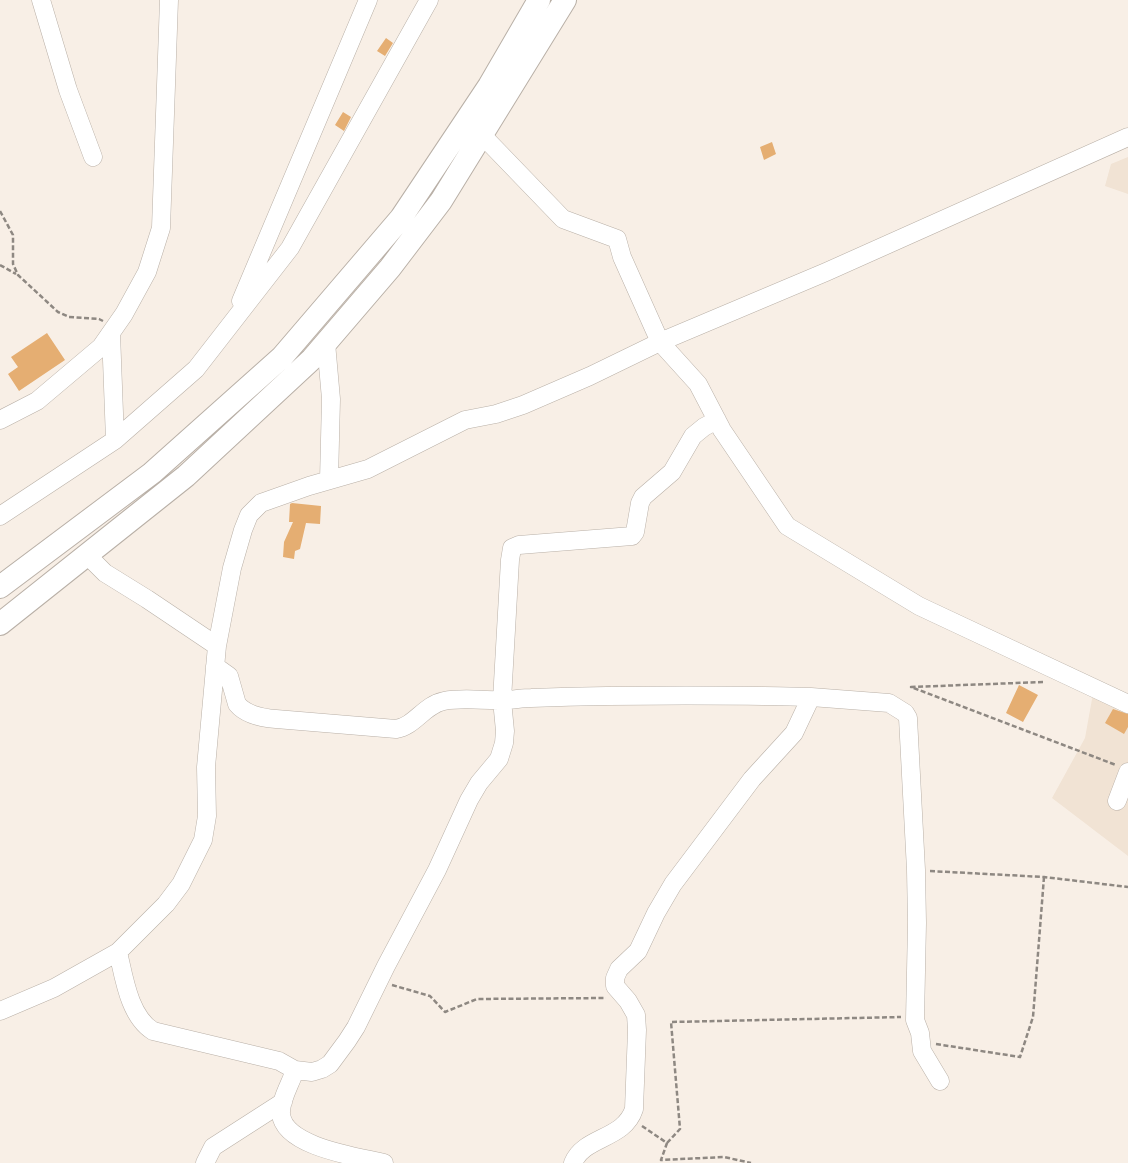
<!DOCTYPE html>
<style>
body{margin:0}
canvas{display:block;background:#f8efe6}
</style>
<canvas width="1128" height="1163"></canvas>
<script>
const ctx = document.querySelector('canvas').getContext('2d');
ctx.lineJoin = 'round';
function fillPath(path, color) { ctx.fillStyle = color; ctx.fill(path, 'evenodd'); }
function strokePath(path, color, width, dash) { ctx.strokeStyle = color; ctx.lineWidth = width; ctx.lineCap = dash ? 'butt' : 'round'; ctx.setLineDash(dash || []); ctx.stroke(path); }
fillPath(new Path2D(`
 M1128 157V194L1105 186 1111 164Z
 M1094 688 1128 704V856L1052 798 1085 738Z`), '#f1e3d4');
fillPath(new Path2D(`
 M386 38 393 43 385 56 377 51Z
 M343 112 351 117 344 131 335 125Z
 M772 142 776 154 764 160 760 147Z
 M47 333 65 360 19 391 8 374 18 367 11 357Z
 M292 503 321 506 320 524 306 523 300 549 295 551 294 559 283 557 284 542 293 522H289L290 504Z
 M1019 685 1038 695 1023 722 1006 713Z
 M1113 709 1128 714V727L1124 734 1105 723Z`), '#e5ae72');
const minor = new Path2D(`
 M41 0 68 90 93 157
 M482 135 563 219 617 239 622 257 660 342 698 384 722 430 787 526 919 606 1128 704
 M241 301 368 0
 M111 333 115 440
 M326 343 331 399 329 480
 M0 420 37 401 101 347 124 314 147 272 161 228 169 0
 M0 516 115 440 196 369 290 248 429 0
 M87 555 105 573 147 599 217 646 206 767 207 816 203 840 181 884 166 904 118 952C124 977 129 1016 153 1031L279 1061 295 1070C291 1083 280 1100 281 1114 284 1147 359 1157 384 1163
 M217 646 232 568 243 530 249 515 261 503 309 486 368 469 465 420 496 414 523 405 590 376 660 342 826 272 1128 137
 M215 666 229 676 237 704C246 715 262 718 276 719L396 729C415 726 424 705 444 701 463 697 485 701 505 700 513 700 522 698 531 698 625 695 718 695 811 697
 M1117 801 1128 772
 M0 1011 54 988 118 952
 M295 1070 312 1072 322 1069 330 1064 347 1041 356 1027 386 966 437 870 469 800 479 783 499 759 504 743 505 731 502 700 510 560 512 548 519 545 632 536 635 532 640 503 643 497 672 472 693 436 704 427 717 420
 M205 1163 213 1147 283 1102
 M573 1163C584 1136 624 1140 634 1109L637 1030 636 1015 628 1001 615 986V978L619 969 638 951 656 913 673 884 752 779 794 733 811 697 889 703 905 713 908 718 916 870 917 923 915 1020 920 1033 922 1051 940 1081`);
const major = new Path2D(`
 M0 587 152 473 282 357 401 218 489 86 539 0
 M0 624 186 476 312 359 390 268 441 201 565 0`);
strokePath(minor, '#b9b0a7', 19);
strokePath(major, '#b9b0a7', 24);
strokePath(new Path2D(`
 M0 211 13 235V264L18 275 58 312 69 317 99 319 103 321
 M0 265 16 274
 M1043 682 911 687 1116 765
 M930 871 1044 877 1128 887
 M392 985 430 996 445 1012 477 999 606 998
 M936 1044 1020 1057 1033 1017 1044 877
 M642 1126 667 1143 661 1160 724 1157 751 1163
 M667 1143 680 1129 671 1022 901 1017`), '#8e8882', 2.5, [5, 2.5]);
strokePath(minor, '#fff', 18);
strokePath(major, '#fff', 22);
</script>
